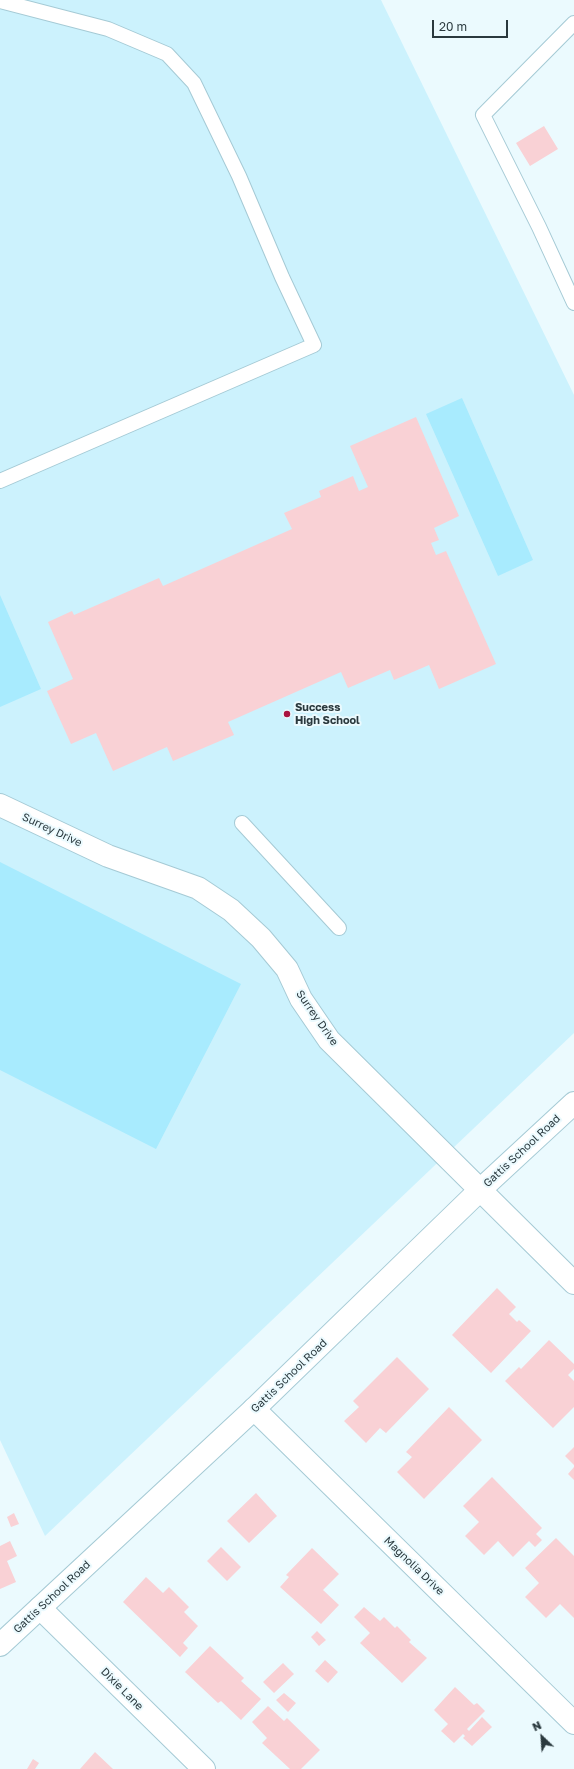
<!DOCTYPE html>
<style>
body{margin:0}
#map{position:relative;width:574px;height:1769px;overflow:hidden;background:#ebfafe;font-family:"Golos Text",sans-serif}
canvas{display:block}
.north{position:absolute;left:522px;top:1717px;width:40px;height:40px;-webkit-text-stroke:3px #ebfafe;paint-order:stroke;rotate:335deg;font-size:11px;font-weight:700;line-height:16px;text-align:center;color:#2a393e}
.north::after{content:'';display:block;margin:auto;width:14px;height:18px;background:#2a393e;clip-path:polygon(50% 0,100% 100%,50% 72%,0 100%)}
.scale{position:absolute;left:432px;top:20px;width:76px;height:18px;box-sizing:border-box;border:2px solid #2a393e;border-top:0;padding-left:5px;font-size:12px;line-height:14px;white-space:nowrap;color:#2a393e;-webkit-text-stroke:3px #ebfafe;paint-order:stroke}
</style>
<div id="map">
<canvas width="574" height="1769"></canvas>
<div class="north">N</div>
<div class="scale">20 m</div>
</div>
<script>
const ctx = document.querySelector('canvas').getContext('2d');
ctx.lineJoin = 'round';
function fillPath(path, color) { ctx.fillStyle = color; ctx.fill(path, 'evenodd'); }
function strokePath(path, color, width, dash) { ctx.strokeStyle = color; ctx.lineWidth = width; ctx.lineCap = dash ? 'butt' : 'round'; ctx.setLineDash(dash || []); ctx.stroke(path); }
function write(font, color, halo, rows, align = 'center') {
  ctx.font = font + ' "Golos Text",sans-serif'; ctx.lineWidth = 4; ctx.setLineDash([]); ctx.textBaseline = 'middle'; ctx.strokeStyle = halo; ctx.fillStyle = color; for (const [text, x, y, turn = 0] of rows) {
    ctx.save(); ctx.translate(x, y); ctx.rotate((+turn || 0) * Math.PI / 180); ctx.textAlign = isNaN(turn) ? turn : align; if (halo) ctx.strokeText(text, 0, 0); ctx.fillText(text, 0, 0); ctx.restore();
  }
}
fillPath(new Path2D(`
 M0 0H381L574 395V1033L45 1536 0 1440Z`), '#ccf2fd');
fillPath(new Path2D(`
 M462 398 533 560 498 576 426 414Z
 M0 595 41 689 0 707Z
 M0 862 241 984 156 1149 0 1070Z`), '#a8ebfe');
fillPath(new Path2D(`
 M544 126 558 149 530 166 516 143Z
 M416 417 459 516 434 528 439 540 431 543 436 555 446 551 496 664 439 689 429 665 394 680 390 670 348 688 341 672 228 722 234 735 173 761 167 747 113 771 96 733 71 744 47 691 73 679 48 622 72 611 74 615 159 578 163 586 292 529 284 513 321 497 319 491 353 476 359 491 368 487 350 446Z
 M497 1288 516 1307 509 1314 517 1322 519 1320 531 1331 491 1373 452 1335Z
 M549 1340 574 1364V1369L568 1375 574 1381V1407L553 1428 505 1381 519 1367 521 1369Z
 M397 1357 429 1389 386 1433 380 1428 366 1443 344 1421 359 1407 353 1401Z
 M449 1407 482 1440 424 1499 397 1472 412 1457 406 1452Z
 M574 1447V1465L565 1456Z
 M574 1467V1480L568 1474Z
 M492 1477 542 1528 536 1534 542 1540 535 1547 529 1541 513 1557 498 1541 484 1555 465 1536 479 1522 463 1506Z
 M256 1493 277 1516 249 1543 227 1521Z
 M14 1513 19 1524 11 1527 7 1517Z
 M556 1538 574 1556V1618L560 1604 546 1618 525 1597 539 1583 525 1568Z
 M10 1541 17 1556 7 1561 16 1582 0 1589V1546Z
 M221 1547 241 1567 227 1581 207 1561Z
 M312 1548 339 1574 323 1590 339 1605 321 1624 280 1587 289 1577 286 1575Z
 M146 1577 163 1593 169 1587 189 1607 184 1612 198 1626 183 1643 188 1648 180 1657 123 1602Z
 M364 1607 380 1621 384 1617 395 1628 397 1626 411 1640 409 1642 427 1658 402 1683 360 1643 370 1633 354 1617Z
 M317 1631 326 1640 319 1646 311 1637Z
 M210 1646 244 1678 241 1681 261 1699 241 1720 221 1701 218 1703 185 1672Z
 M325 1660 338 1672 328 1683 315 1671Z
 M283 1663 294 1674 274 1693 263 1682Z
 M455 1687 474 1705 477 1703 485 1711 467 1729 469 1731 482 1717 492 1727 472 1746 463 1738 465 1736 463 1734 454 1743 441 1731 448 1724 434 1710Z
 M284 1693 296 1703 288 1712 276 1700Z
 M268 1706 284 1721 287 1718 320 1750 301 1769H290L262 1743 267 1738 252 1722Z
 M95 1752 113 1769H80Z
 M33 1759 39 1763 35 1769H27Z`), '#f9d1d5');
const service = new Path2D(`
 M0 1 108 29 167 54 194 83 239 176 282 277 314 345 0 481
 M574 23 483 115 539 227 574 303
 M242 823 339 928`);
const minor = new Path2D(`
 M0 805 108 856 198 888 231 910 261 938 287 969 301 999 329 1040 574 1283
 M254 1409 574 1723
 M40 1608 204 1769`);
const secondary = new Path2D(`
 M0 1645 254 1409 480 1190 574 1103`);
strokePath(service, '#a5cad5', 16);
strokePath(minor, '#a5cad5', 24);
strokePath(secondary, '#a5cad5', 24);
strokePath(service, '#fff', 14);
strokePath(minor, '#fff', 22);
strokePath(secondary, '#fff', 22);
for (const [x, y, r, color] of [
 [287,714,4,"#a91340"]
]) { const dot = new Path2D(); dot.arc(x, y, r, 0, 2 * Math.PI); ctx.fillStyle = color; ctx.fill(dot); strokePath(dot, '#ebfafe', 1.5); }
write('bold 11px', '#2a393e', '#ebfafe', [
 ["Success",295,708],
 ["High School",295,721]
], 'left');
write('11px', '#2a393e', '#ebfafe', [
 ["Surrey Drive",52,830,25],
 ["Surrey Drive",317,1018,55],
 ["Gattis School Road",522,1151,-43],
 ["Gattis School Road",289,1376,-44],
 ["Magnolia Drive",414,1566,44],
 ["Gattis School Road",52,1597,-43],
 ["Dixie Lane",122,1689,45]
]);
</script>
